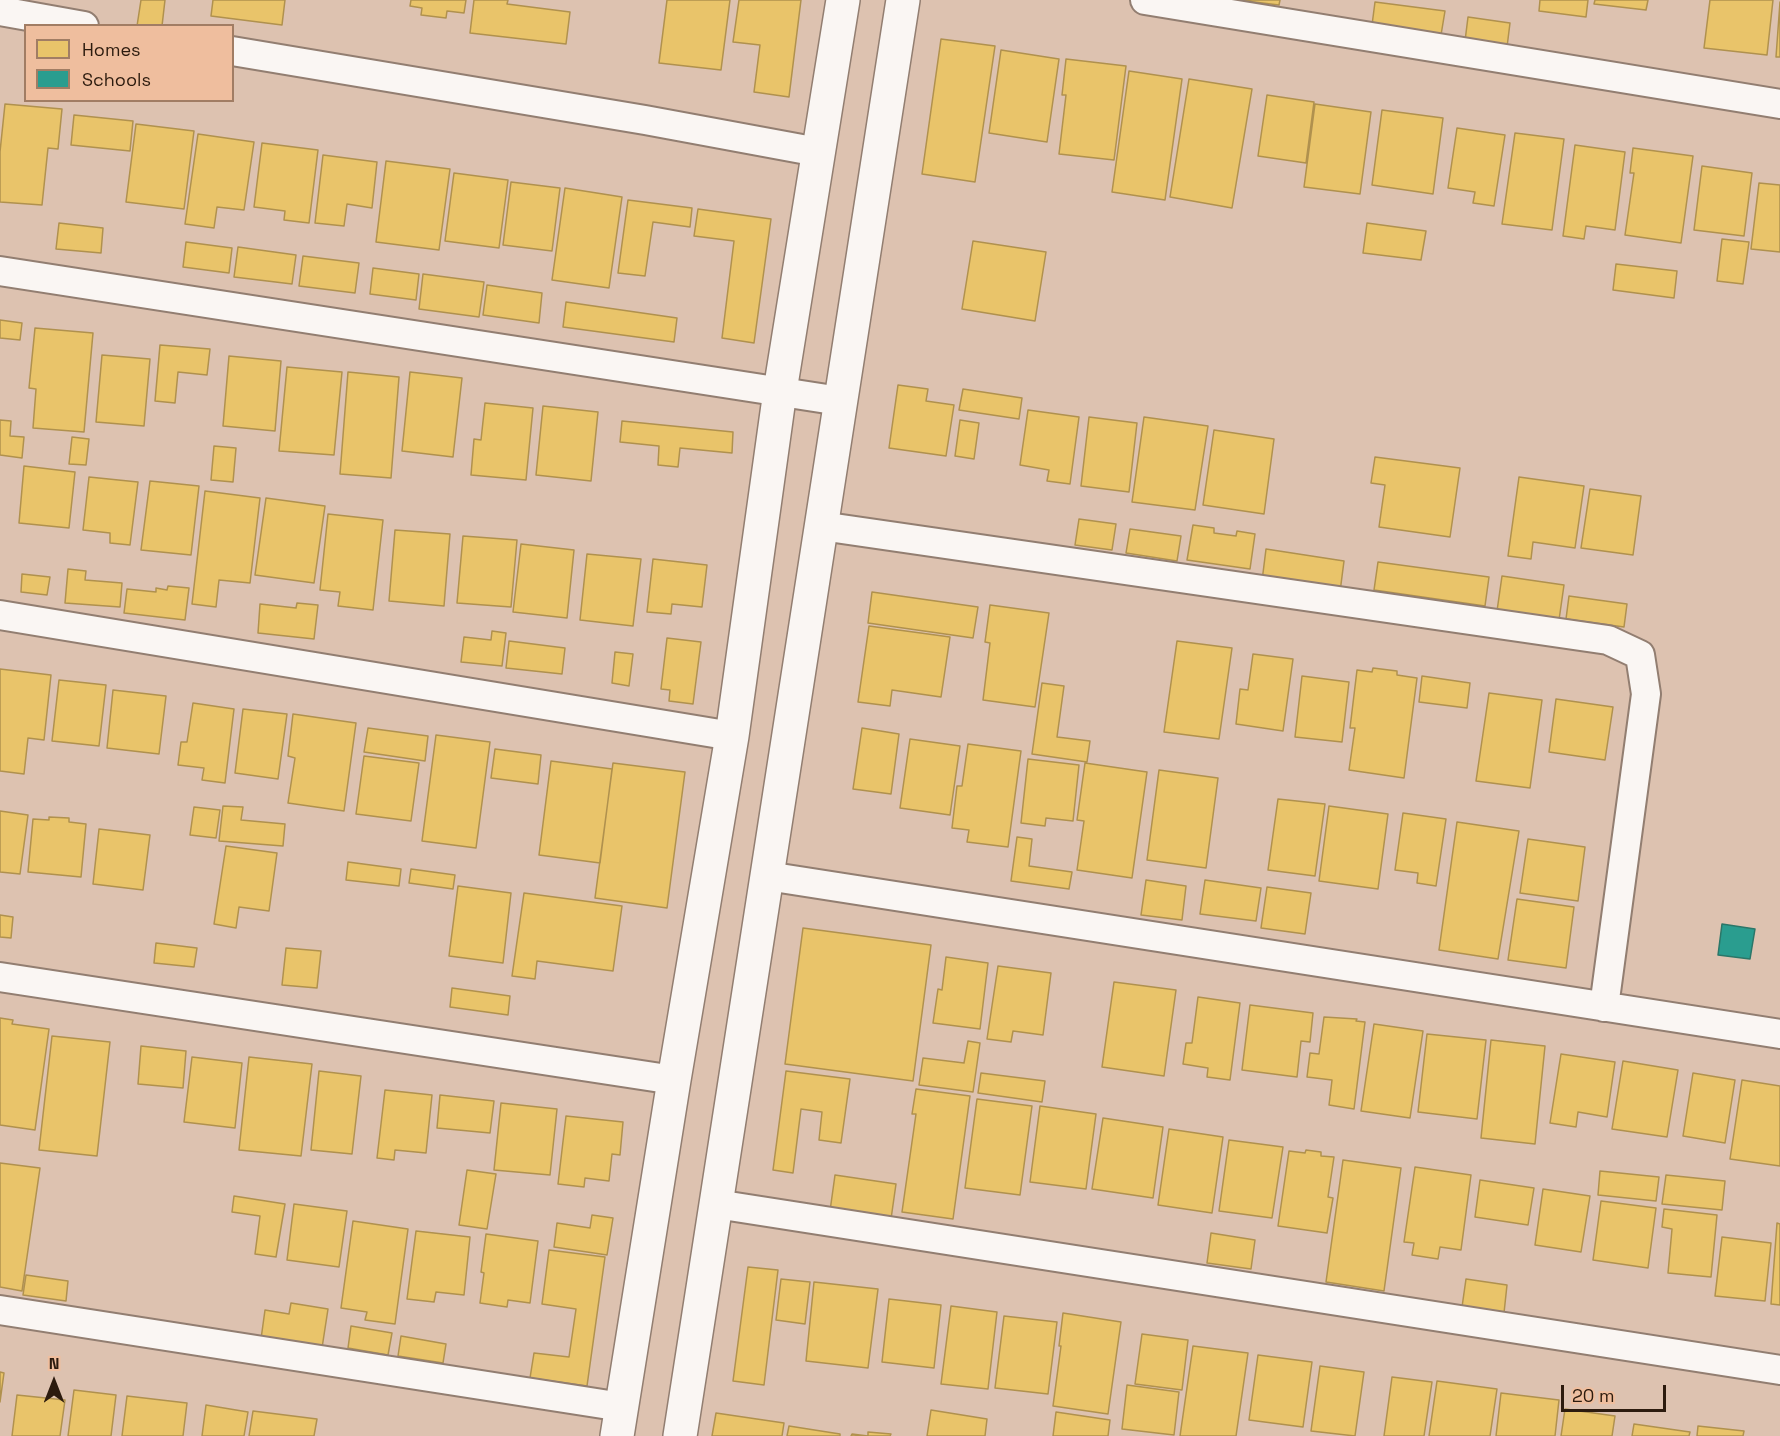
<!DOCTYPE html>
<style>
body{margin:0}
#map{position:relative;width:1780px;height:1436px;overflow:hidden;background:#ddc2b0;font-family:"Space Grotesk",sans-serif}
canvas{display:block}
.legend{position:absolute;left:24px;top:24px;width:210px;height:78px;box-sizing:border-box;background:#efbe9e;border:2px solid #a17d64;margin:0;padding:8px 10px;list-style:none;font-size:18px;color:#2c1b0e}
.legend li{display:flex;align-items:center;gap:12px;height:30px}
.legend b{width:30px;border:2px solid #a17d64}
.north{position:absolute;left:24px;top:1352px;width:60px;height:60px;-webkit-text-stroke:4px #efbe9e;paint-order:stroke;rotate:0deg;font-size:16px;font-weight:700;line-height:24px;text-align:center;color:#2c1b0e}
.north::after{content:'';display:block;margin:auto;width:21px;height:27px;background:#2c1b0e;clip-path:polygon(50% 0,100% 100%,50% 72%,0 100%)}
.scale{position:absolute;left:1561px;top:1385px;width:105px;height:27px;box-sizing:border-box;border:3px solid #2c1b0e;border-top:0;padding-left:8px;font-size:18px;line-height:21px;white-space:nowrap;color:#2c1b0e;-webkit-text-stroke:4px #efbe9e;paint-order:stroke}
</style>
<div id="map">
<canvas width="1780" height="1436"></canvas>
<ul class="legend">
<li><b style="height:16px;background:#e9c46a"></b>Homes</li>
<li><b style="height:16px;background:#2a9d8f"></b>Schools</li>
</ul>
<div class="north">N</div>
<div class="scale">20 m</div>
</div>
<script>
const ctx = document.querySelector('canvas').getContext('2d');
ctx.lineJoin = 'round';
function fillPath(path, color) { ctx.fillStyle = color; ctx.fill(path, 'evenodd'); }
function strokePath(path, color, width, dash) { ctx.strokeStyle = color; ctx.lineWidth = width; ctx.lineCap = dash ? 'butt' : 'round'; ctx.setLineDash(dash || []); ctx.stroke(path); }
const homes = new Path2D(`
 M141 0H165L162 26H137Z
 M213 0H285L282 25 211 16Z
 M411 0H466L464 13 447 11 446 18 421 15 422 8 410 6Z
 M474 0H508L507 4 570 12 566 44 470 33Z
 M667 0H730L721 70 659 63Z
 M739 0H801L789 97 754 92 760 45 733 42Z
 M1238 0H1280L1279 5Z
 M1540 0H1588L1586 17 1539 11Z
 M1595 0H1648L1646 10 1594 4Z
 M1710 0H1773L1767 55 1704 48Z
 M1375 2 1445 11 1441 35 1372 25Z
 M1780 2V57H1776Z
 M1468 17 1510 23 1507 47 1465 41Z
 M941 39 995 46 975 182 922 174Z
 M1001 50 1059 59 1047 142 989 133Z
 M1066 59 1126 66 1114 160 1059 154 1066 95H1062Z
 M1129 71 1182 79 1165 200 1112 192Z
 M1189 79 1252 89 1232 208 1170 197Z
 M1267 95 1314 102 1306 163 1258 156Z
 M5 104 62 109 58 149 48 148 42 205 0 202V152Z
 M1315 104 1371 112 1360 194 1304 187Z
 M1382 110 1443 118 1433 194 1372 185Z
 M74 115 133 121 130 151 71 145Z
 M136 124 194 131 184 209 126 202Z
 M1457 128 1505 135 1494 206 1473 203 1475 192 1448 188Z
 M1515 133 1564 139 1552 230 1502 224Z
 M198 134 254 142 244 210 217 207 214 228 185 224Z
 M262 143 318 150 309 223 284 220 285 211 254 207Z
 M1575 145 1625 152 1615 230 1586 226 1584 239 1563 236Z
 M1633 148 1693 156 1681 243 1625 235 1634 173H1630Z
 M323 155 377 162 372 208 347 204 344 226 315 223Z
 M386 161 450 169 439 250 376 242Z
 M1702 166 1752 173 1744 236 1694 230Z
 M454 173 508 180 499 248 445 241Z
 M511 182 560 188 552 251 503 245Z
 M1759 183 1780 185V252L1751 249Z
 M565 188 622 197 609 288 552 280Z
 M628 200 692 208 690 227 653 222 645 276 618 273Z
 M698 209 771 219 754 343 722 338 734 241 694 236Z
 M59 223 103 228 101 253 56 249Z
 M1367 223 1426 231 1421 260 1363 253Z
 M1722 239 1749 242 1743 284 1717 281Z
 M973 241 1046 252 1035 321 962 309Z
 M186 242 232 248 229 273 183 267Z
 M238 247 296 255 292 284 234 277Z
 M303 256 359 263 355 293 299 286Z
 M1616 264 1677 271 1674 298 1613 290Z
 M373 268 419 274 416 300 370 294Z
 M423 274 484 282 479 317 419 309Z
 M487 285 542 293 539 323 483 315Z
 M566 302 677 318 674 342 563 327Z
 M0 320 22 323 20 340 0 338Z
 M35 328 93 333 84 432 33 428 36 389 29 388Z
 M160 345 210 349 207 375 178 372 175 403 155 401Z
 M102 355 150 359 144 426 96 422Z
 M229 356 281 361 275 431 223 426Z
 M287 367 342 372 334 455 279 451Z
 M348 372 399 377 391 478 340 474Z
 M410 372 462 378 453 457 402 451Z
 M898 385 928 389 926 401 954 405 946 456 889 448Z
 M963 389 1022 398 1019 419 959 410Z
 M485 403 533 408 526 480 471 475 474 439 481 440Z
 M543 406 598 412 591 481 536 475Z
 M1028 410 1079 417 1070 484 1047 481 1049 470 1020 465Z
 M1089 417 1137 423 1129 492 1081 486Z
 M1144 417 1208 426 1195 510 1132 502Z
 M0 420 11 421 10 436 24 437 22 458 0 455Z
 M960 420 979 423 974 459 955 456Z
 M622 421 733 432 732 453 680 448 678 467 658 465 659 446 620 442Z
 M1214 430 1274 439 1264 514 1203 505Z
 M72 437 89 439 86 465 69 464Z
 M214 446 236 448 233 482 211 480Z
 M1375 457 1460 468 1450 537 1379 527 1385 485 1371 483Z
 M24 466 75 472 69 528 19 523Z
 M89 477 138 482 130 545 110 543V533L83 530Z
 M1519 477 1584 486 1575 548 1533 542 1531 559 1508 556Z
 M150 481 199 486 191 555 141 550Z
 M1590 489 1641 496 1633 555 1581 548Z
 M205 491 260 498 250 583 219 580 216 607 192 604Z
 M266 498 325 506 314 583 255 575Z
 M328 514 383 520 373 610 338 606 340 592 320 590Z
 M1079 519 1116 524 1112 550 1075 545Z
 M1193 525 1214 528V533L1236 536 1237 531 1255 534 1250 569 1187 560Z
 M1130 529 1181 536 1177 561 1126 553Z
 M395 530 450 534 444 606 389 601Z
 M463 536 517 540 511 607 457 603Z
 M521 544 574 550 567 618 513 612Z
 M1266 549 1344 561 1340 592 1262 581Z
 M587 554 641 559 633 626 580 620Z
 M653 559 707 565 702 607 672 604 671 614 647 612Z
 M1378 562 1489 577 1485 606 1374 590Z
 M68 569 86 571 85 580 122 583 120 607 65 603Z
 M22 574 50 577 47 595 21 592Z
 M1502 576 1564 585 1559 620 1497 611Z
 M168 586 189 588 185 620 124 613 127 589 156 592V588L167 590Z
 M872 592 978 607 973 638 868 623Z
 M1569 596 1627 604 1624 627 1566 619Z
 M297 603 318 605 314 639 258 633 260 604 296 608Z
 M990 605 1049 613 1035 707 983 700 990 643 985 642Z
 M869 626 950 637 941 697 892 690 890 706 858 702Z
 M492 631 506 633 502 666 461 662 464 637 491 640Z
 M667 638 701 642 693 704 669 701 670 690 661 689Z
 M509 641 565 648 562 674 506 668Z
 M1177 641 1232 648 1219 739 1164 732Z
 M615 652 633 654 629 686 612 683Z
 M1253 654 1293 659 1283 731 1236 724 1240 689 1248 690Z
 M1373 668 1397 671V675L1417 678 1404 778 1349 770 1355 728H1350L1357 670 1372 672Z
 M0 669 51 675 44 740 28 738 24 774 0 771Z
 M1302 676 1349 682 1342 742 1295 737Z
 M1422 676 1470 683 1467 708 1419 702Z
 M59 680 106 685 99 746 52 741Z
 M1042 683 1064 686 1057 737 1090 741 1087 762 1032 754Z
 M113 690 166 696 159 754 107 748Z
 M1489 693 1542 700 1530 788 1476 781Z
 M1556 699 1613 707 1605 760 1549 752Z
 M193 703 234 709 225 783 202 780 204 768 178 765 181 742H187Z
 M243 709 287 714 278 779 235 773Z
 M293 714 356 723 344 811 288 803 295 758 288 756Z
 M368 728 428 736 425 761 364 752Z
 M862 728 899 734 891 794 853 789Z
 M436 735 490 742 476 848 422 841Z
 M910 739 960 746 950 815 900 808Z
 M968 744 1021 751 1008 847 967 842 969 830 952 828 957 786H962Z
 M495 749 541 755 538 784 491 778Z
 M364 756 419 763 411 821 356 814Z
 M1028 759 1079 765 1073 821 1046 818 1045 826 1021 823Z
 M551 761 612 769 600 863 539 855Z
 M613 763 685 772 667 908 595 898Z
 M1085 763 1147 772 1132 878 1077 870 1084 821 1077 820Z
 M1159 770 1218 778 1206 868 1147 860Z
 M1278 799 1325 804 1315 876 1268 870Z
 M223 806 243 807 241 820 285 824 283 846 219 841Z
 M1329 806 1388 814 1378 889 1319 881Z
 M194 807 220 810 216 838 190 835Z
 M0 811 28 815 20 874 0 872Z
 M1403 813 1446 819 1436 886 1417 883 1418 873 1395 870Z
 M49 817 69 818V822L86 824 81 877 28 872 33 819 49 820Z
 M1457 822 1519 831 1498 959 1439 950Z
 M99 829 150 835 143 890 93 884Z
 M1017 837 1032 839 1029 866 1072 872 1069 889 1011 881Z
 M1528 839 1585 847 1578 901 1520 893Z
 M226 846 277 853 269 911 239 907 236 928 214 924Z
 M348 862 401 869 399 886 346 880Z
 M411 869 455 875 453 889 409 883Z
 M1146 880 1186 886 1182 920 1141 915Z
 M1205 880 1261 888 1256 921 1200 914Z
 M458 886 511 893 503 963 449 956Z
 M1267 887 1311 893 1305 934 1261 928Z
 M524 893 622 906 613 971 537 961 535 979 512 976Z
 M1517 899 1574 907 1566 968 1508 960Z
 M0 915 13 917 11 938 0 937Z
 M803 928 931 945 913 1081 785 1064Z
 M156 943 197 948 194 967 154 963Z
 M286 948 321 951 317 988 282 985Z
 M946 957 988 963 980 1029 933 1023 938 989 942 990Z
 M998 966 1051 973 1043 1035 1013 1031 1011 1042 987 1039Z
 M1114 982 1176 990 1164 1076 1102 1067Z
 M452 988 510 996 508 1015 450 1007Z
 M1198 997 1240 1003 1230 1080 1207 1077 1208 1068 1183 1064 1186 1043H1192Z
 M1250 1005 1313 1013 1310 1042 1301 1041 1297 1077 1242 1070Z
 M1324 1017 1357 1019 1356 1021 1365 1022 1354 1109 1329 1105 1332 1080 1307 1077 1310 1053 1319 1054Z
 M0 1018 13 1020 12 1024 49 1029 35 1130 0 1125Z
 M1374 1024 1423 1031 1410 1118 1361 1111Z
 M1427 1034 1486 1040 1477 1119 1418 1112Z
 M52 1036 110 1042 97 1156 39 1150Z
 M1491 1040 1545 1046 1535 1144 1481 1138Z
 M968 1041 980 1043 973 1092 919 1085 923 1058 964 1063Z
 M141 1046 186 1051 183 1088 138 1084Z
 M1561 1054 1615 1062 1607 1117 1578 1112 1576 1127 1550 1123Z
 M192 1057 242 1063 235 1128 184 1122Z
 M249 1057 312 1064 301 1156 239 1150Z
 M1623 1061 1678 1070 1667 1137 1612 1129Z
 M319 1071 361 1076 352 1154 311 1150Z
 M786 1071 850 1079 841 1143 819 1140 822 1112 801 1109 793 1173 773 1170Z
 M981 1073 1045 1081 1042 1102 978 1093Z
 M1693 1073 1735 1080 1725 1143 1683 1136Z
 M1742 1080 1780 1086V1166L1730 1159Z
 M916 1089 970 1096 953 1219 902 1212 916 1114H912Z
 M385 1090 432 1095 426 1153 395 1150 394 1160 377 1158Z
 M440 1095 494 1101 490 1133 437 1128Z
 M977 1099 1032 1106 1020 1195 965 1188Z
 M501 1103 557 1109 550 1175 494 1170Z
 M1040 1106 1096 1114 1086 1189 1030 1182Z
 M566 1116 623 1122 620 1155 612 1154 609 1181 585 1178 584 1187 558 1184Z
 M1103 1118 1163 1127 1153 1198 1092 1189Z
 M1169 1129 1223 1137 1212 1213 1158 1205Z
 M1229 1140 1283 1147 1272 1218 1219 1211Z
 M1306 1150 1321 1152V1156L1334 1157 1328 1197 1333 1198 1327 1233 1278 1226 1289 1151 1305 1153Z
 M1343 1160 1401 1168 1384 1291 1326 1282Z
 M0 1163 40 1168 22 1291 0 1287Z
 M1415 1167 1471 1175 1461 1250 1440 1247 1438 1259 1412 1255 1414 1243 1404 1242Z
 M467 1170 496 1174 487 1229 459 1225Z
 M1600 1171 1659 1177 1656 1201 1598 1195Z
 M835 1175 896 1184 891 1219 830 1211Z
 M1666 1175 1725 1181 1722 1210 1662 1204Z
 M1480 1180 1534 1188 1528 1225 1475 1217Z
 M1543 1189 1590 1196 1581 1252 1535 1245Z
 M234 1196 285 1204 276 1257 255 1254 260 1216 232 1212Z
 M1601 1201 1656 1208 1648 1268 1593 1260Z
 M294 1204 347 1211 339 1267 287 1260Z
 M1664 1209 1717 1215 1711 1277 1668 1273 1672 1229 1662 1227Z
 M592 1215 613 1218 607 1255 554 1247 557 1223 590 1228Z
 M353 1221 408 1229 395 1324 365 1320 367 1312 341 1308Z
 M1777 1223 1780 1224V1305L1771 1304Z
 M416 1231 470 1237 464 1295 436 1292 434 1302 407 1299Z
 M1211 1233 1255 1240 1251 1269 1207 1263Z
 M486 1234 538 1241 530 1303 508 1300 507 1307 480 1303 484 1273 481 1272Z
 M1722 1237 1771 1243 1765 1301 1715 1296Z
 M549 1250 605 1257 587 1386 530 1378 534 1353 569 1357 576 1309 542 1304Z
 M748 1267 778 1270 764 1385 733 1381Z
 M26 1275 68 1281 66 1301 23 1295Z
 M781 1279 810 1282 805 1324 776 1320Z
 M1466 1279 1507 1285 1504 1313 1462 1307Z
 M814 1282 878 1289 868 1368 806 1361Z
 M889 1299 941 1305 934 1368 882 1362Z
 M291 1303 328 1309 322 1348 261 1339 265 1310 289 1314Z
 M951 1306 997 1312 988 1389 941 1384Z
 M1063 1313 1121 1322 1108 1414 1053 1406 1061 1346H1059Z
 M1004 1316 1057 1322 1048 1394 995 1388Z
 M351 1326 392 1333 388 1355 348 1348Z
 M1142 1334 1188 1340 1182 1390 1135 1384Z
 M401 1336 446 1344 443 1363 398 1356Z
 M1193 1346 1248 1353 1236 1436H1180Z
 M1258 1355 1312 1362 1303 1427 1249 1420Z
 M1320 1366 1364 1372 1355 1436 1311 1431Z
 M0 1372 4 1373 0 1402Z
 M1392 1377 1432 1382 1424 1436H1384Z
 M1437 1381 1497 1389 1490 1436H1429Z
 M1127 1385 1179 1392 1174 1435 1122 1429Z
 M74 1390 116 1395 111 1436H68Z
 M1501 1393 1559 1400 1555 1436H1496Z
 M17 1395 65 1400 60 1436H12Z
 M127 1396 187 1403 183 1436H122Z
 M206 1405 248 1412 244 1436H202Z
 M1565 1409 1615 1416 1612 1436H1561Z
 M931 1410 987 1419 985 1436H927Z
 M253 1411 317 1419 314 1436H249Z
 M1056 1412 1110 1420 1108 1436H1053Z
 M716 1413 784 1423 782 1436H712Z
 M1634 1424 1690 1432 1689 1436H1632Z
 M789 1426 840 1434V1436H787Z
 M1698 1426 1744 1431 1743 1436H1697Z
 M868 1432 891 1434 890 1436H851L852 1434 868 1436Z`);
fillPath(homes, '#e9c46a');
strokePath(homes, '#b0914e', 1.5);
const schools = new Path2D(`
 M1722 924 1755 929 1750 959 1718 955Z`);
fillPath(schools, '#2a9d8f');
strokePath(schools, '#2b7668', 1.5);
const street = new Path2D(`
 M1145 0 1780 104
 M0 11 84 26
 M232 51 645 120 818 152
 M0 271 840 401
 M821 526 1608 640 1640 655 1646 694 1604 1007
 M0 615 732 736
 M767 876 1780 1034
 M0 977 674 1080
 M716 1204 1780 1370
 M0 1310 622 1407`);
const secondary = new Path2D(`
 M617 1436 674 1080 732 736 780 391 843 0
 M680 1436 903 0`);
strokePath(street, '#927e71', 32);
strokePath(secondary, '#927e71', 36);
strokePath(street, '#faf6f3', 28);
strokePath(secondary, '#faf6f3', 33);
</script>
